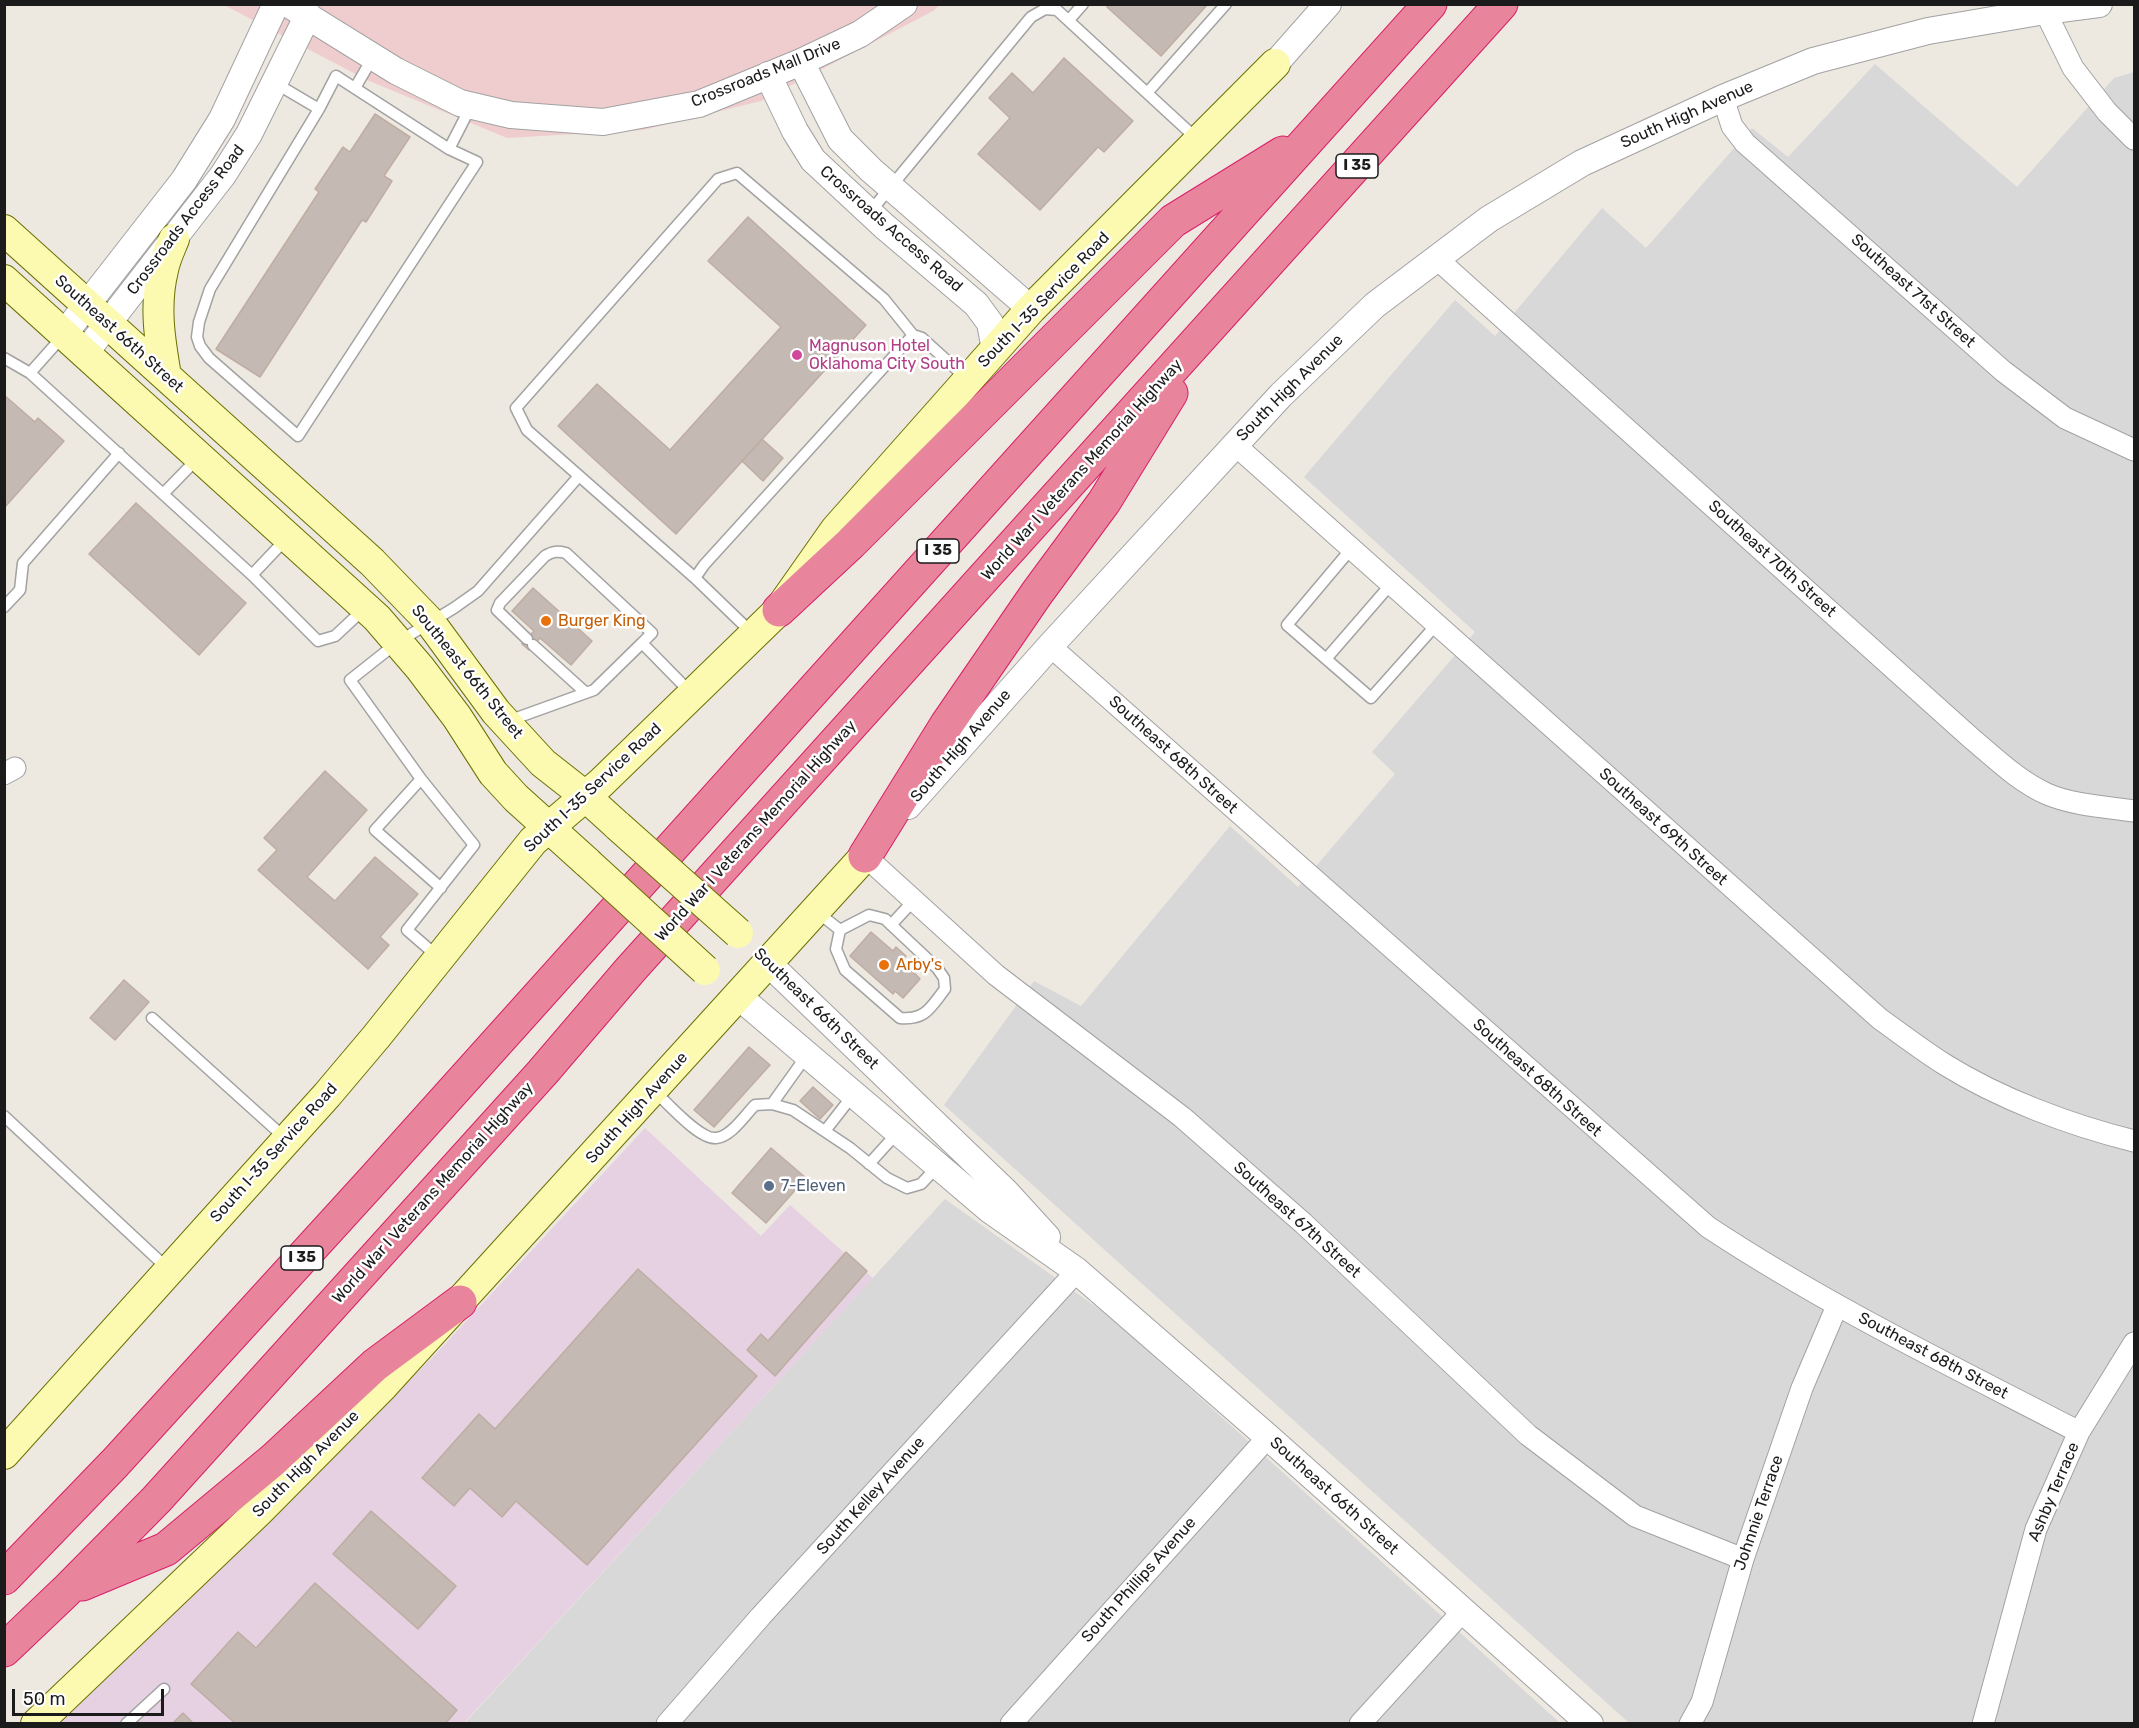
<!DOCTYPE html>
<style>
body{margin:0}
#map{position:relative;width:2139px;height:1728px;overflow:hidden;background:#ede8e0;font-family:Rubik,sans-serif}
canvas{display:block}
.frame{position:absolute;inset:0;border:6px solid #1b1b1b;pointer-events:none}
.scale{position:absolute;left:12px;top:1689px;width:152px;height:27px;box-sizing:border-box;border:3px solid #1b1b1b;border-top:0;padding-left:8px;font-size:18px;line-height:21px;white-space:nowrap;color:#1b1b1b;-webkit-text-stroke:4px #fff;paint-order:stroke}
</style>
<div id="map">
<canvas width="2139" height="1728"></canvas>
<div class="frame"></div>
<div class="scale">50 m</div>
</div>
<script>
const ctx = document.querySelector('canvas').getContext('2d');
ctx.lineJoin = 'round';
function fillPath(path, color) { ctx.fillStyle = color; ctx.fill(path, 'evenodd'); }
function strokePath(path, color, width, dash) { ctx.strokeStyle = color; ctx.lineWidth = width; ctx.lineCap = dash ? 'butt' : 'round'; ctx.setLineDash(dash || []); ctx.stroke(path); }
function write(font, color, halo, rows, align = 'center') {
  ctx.font = font + ' Rubik,sans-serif'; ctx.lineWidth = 5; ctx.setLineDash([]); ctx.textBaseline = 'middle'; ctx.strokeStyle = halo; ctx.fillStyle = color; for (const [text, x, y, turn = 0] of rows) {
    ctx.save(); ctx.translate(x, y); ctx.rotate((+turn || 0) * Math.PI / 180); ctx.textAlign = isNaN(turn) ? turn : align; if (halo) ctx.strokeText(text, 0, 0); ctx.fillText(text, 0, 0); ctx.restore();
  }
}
fillPath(new Path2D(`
 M1875 64 2017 187 2114 78 2134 72V1723H1629L944 1105 1034 981 1081 1006 1230 826 1298 887 1395 774 1372 752 1475 632 1304 477 1455 300 1495 336 1602 208 1646 248 1752 128 1788 157Z
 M945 1199 1113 1319 1560 1723 464 1724Z`), '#d9d8d8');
fillPath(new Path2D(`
 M224 5H940L933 11 761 101 643 130 507 138 367 80Z`), '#efcdce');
fillPath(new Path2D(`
 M645 1128 761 1236 790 1205 873 1278 464 1723 58 1724 432 1358Z`), '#e6d1e3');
const building = new Path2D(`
 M1110 4H1208L1161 56 1107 7Z
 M1064 58 1133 121 1104 152 1098 147 1040 210 978 154 1010 118 989 98 1012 73 1033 93Z
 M375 114 410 137 384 176 392 181 366 222 362 220 260 377 216 349 319 192 315 189 343 147 350 152Z
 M748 217 866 325 676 534 558 426 597 384 670 450 781 327 708 261Z
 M4 395 35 422 38 418 64 441 4 508Z
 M762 439 783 458 763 481 742 461Z
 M136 503 246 603 199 655 89 554Z
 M533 588 592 641 571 665 540 638 529 650 522 644 534 631 512 611Z
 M325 771 367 810 307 877 335 901 375 857 418 894 380 937 389 945 368 969 258 870 277 850 264 838Z
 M871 932 893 951 896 947 906 956 902 960 920 979 903 998 895 991 893 994 850 956Z
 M124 980 149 1002 115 1040 90 1018Z
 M749 1047 770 1065 714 1127 694 1110Z
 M813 1087 833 1105 820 1119 800 1101Z
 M771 1148 806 1178 766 1223 732 1193Z
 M846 1252 867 1271 775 1376 747 1350 761 1334 768 1341Z
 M638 1269 757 1376 587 1565 516 1501 502 1517 470 1488 454 1506 422 1478 479 1414 495 1429Z
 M371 1511 456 1586 418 1629 333 1554Z
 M315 1583 457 1710 445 1724H236L191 1684 238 1632 256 1648Z
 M183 1713 194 1724H172Z`);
fillPath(building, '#c4b9b3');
strokePath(building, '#bfada2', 1.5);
const service = new Path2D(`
 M1069 20 1083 4
 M275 83 319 109 210 289 199 322 197 337 200 346 209 358 298 436 477 162 449 149 336 76 319 109
 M355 88 373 57
 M1147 93 1226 4
 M449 149 471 106
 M870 212 1031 17 1045 9 1057 10 1198 140
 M62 337 30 373 252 575 318 641 335 636 365 608
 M4 358 30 373
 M163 494 197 459
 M1351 549 1287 625 1371 698 1436 625
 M252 575 286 539
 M695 578 527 430 516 408 718 179 737 173 884 299 913 335
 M4 607 20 590 23 563 119 453
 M753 634 695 578 704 565 913 335 922 338 966 378
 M527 639 497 610 500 603 545 556C553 551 558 551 566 553L652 633 642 643
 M533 645 586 693
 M1326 659 1391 584
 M508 721 594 690 642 643 690 692
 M421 779 375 830 441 888
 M816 911 840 930
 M869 915 885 919 937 968 944 978 945 989C930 1008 926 1020 900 1018L845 970 836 949 840 930Z
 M891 925 914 900
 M437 956 407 930 474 845 421 779 350 680 398 642 454 608 478 591 579 476
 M152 1018 285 1138
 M653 1090C666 1101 699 1140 716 1138 731 1137 745 1115 755 1105L772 1104 793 1110 850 1148 887 1178 907 1188 921 1184 938 1166
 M772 1104 807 1055
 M4 1116 167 1268
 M825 1131 853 1095
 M869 1164 898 1132
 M126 1724 164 1689`);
const minor = new Path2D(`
 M2045 11 2073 68 2107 112 2134 139
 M1723 98 1732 126 1745 143 2003 371 2065 418 2134 450
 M1436 258 1971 738C1995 758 2018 781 2047 794 2072 805 2107 807 2134 811
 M1234 444 1880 1019C1901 1034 1922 1050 1944 1064 2000 1099 2070 1125 2134 1141
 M1050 646 1708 1227C1826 1305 1954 1367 2079 1432
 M4 774 15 768
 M865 856 996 975 1182 1117 1303 1223 1528 1435 1635 1516 1743 1559
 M667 1724 761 1616 1077 1271
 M1011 1724 1268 1437
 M1360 1724 1463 1611
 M1690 1724 1702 1702 1743 1559 1802 1388 1837 1306
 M1983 1724 2036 1529 2079 1432 2134 1343`);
const tertiary = new Path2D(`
 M288 4 396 71 460 103 511 115 603 122 699 104 801 62 860 34 904 4
 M801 62 840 139 871 170 1031 309
 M1275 64 1328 4
 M768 75 795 131 813 160 884 226 976 304 990 323 995 350
 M64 334 184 180 222 119 276 4
 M85 353 223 175 249 134 308 15
 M908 806 1050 646 1281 395 1375 305 1489 219 1582 163 1723 98 1813 61 1928 31 2045 11 2099 4
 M768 963 1005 1191 1047 1237
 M738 996 990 1210 1077 1271 1268 1437 1590 1724`);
const secondary = new Path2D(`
 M4 230 372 562 430 622 496 712 543 763 585 796 618 826
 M4 280 377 618 420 668 457 717 493 773 516 798 588 863
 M166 376C160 341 154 306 163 270 165 259 170 249 174 239
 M4 1454 327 1095 376 1037 533 841 601 783 779 610 836 529 1031 309 1275 64
 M36 1724 258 1512 382 1387 865 856`);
const motorway = new Path2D(`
 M779 610 851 543 1173 221 1283 153
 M865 856 947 724 1037 593 1104 502 1171 393
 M4 1578 115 1463 374 1179 1430 4
 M82 1584 166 1549 273 1460 375 1365 460 1302
 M4 1650 66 1591 156 1500 542 1073 631 969 1501 4`);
strokePath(service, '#a2a2a2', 13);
strokePath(minor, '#a2a2a2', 23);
strokePath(tertiary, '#a2a2a2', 28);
strokePath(secondary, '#6b7102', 32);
strokePath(motorway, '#d91f68', 35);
strokePath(service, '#fff', 10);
strokePath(minor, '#fff', 21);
strokePath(tertiary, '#fff', 26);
strokePath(secondary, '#fbfab0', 30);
strokePath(motorway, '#e8849c', 33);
const secondaryBridge = new Path2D(`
 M618 826 738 933
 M588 863 705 970`);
strokePath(secondaryBridge, '#6b7102', 32, []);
strokePath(secondaryBridge, '#fbfab0', 30);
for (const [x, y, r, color] of [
 [797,355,6,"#d1479c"],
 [546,621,6,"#e8710a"],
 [884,965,6,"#e8710a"],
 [769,1186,6,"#5c6f8a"]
]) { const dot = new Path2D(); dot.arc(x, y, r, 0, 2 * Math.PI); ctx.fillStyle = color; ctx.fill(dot); strokePath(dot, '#fff', 2); }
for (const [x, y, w] of [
 [1357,166,42],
 [938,551,42],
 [302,1258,42]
]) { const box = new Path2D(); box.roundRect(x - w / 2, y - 12, w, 24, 4.5); ctx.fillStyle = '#fff'; ctx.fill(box); strokePath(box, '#1b1b1b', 1.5); }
write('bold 15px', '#1b1b1b', null, [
 ["I 35",1357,166],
 ["I 35",938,551],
 ["I 35",302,1258]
]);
write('16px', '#1b1b1b', '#fff', [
 ["Crossroads Mall Drive",766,73,-22],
 ["South High Avenue",1687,115,-24],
 ["Crossroads Access Road",186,220,-53],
 ["Crossroads Access Road",891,229,41],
 ["Southeast 71st Street",1913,291,42],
 ["South I-35 Service Road",1044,300,-46],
 ["Southeast 66th Street",119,334,42],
 ["South High Avenue",1290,388,-45],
 ["World War I Veterans Memorial Highway",1082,470,-48],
 ["Southeast 70th Street",1772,559,42],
 ["Southeast 66th Street",467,672,51],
 ["South High Avenue",961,746,-49],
 ["Southeast 68th Street",1173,755,42],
 ["South I-35 Service Road",593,788,-43],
 ["Southeast 69th Street",1663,827,42],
 ["World War I Veterans Memorial Highway",756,831,-48],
 ["Southeast 66th Street",816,1009,44],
 ["Southeast 68th Street",1537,1078,42],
 ["South High Avenue",637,1108,-48],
 ["South I-35 Service Road",274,1153,-48],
 ["World War I Veterans Memorial Highway",433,1193,-48],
 ["Southeast 67th Street",1297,1220,42],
 ["Southeast 68th Street",1933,1356,28],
 ["South High Avenue",306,1464,-45],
 ["Ashby Terrace",2054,1492,-67],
 ["South Kelley Avenue",871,1496,-48],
 ["Southeast 66th Street",1334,1496,42],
 ["Johnnie Terrace",1759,1513,-71],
 ["South Phillips Avenue",1139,1580,-48]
]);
write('16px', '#b23c85', '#fff', [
 ["Magnuson Hotel",809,346],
 ["Oklahoma City South",809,364]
], 'left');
write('16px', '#c56008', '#fff', [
 ["Burger King",558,621],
 ["Arby's",896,965]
], 'left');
write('16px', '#4e5e75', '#fff', [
 ["7-Eleven",781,1186]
], 'left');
</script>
